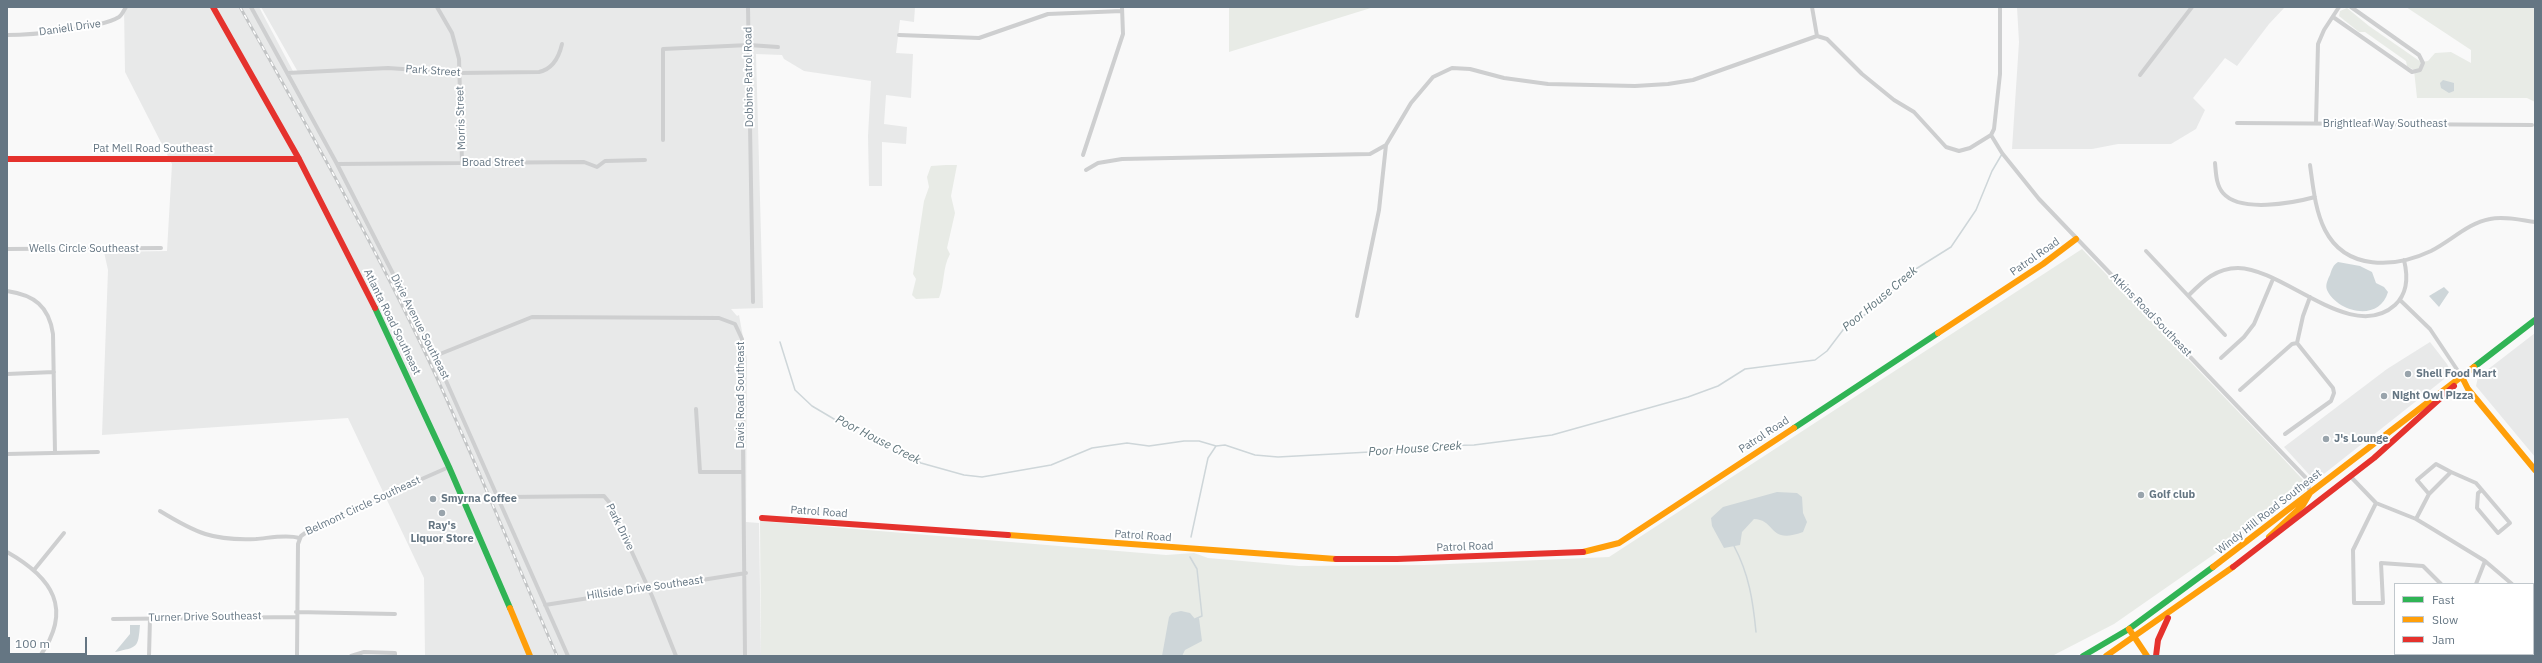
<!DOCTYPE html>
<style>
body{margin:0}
#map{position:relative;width:2542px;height:663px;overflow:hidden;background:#f9f9f9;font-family:"IBM Plex Sans",sans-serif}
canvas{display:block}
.frame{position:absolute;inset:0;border:8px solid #657683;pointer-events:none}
.legend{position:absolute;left:2394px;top:583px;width:140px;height:72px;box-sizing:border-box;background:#fff;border:1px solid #c1c8cd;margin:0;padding:5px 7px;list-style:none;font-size:12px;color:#657683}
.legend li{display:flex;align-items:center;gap:8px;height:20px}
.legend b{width:20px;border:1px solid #c1c8cd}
.scale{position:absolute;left:8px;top:637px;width:79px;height:18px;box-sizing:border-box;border:2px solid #657683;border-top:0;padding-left:5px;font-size:12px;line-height:14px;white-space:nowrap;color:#657683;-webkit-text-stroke:3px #fff;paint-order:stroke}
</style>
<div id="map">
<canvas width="2542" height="663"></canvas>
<div class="frame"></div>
<ul class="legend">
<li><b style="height:5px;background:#30b455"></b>Fast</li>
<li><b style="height:5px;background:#ff9f0a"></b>Slow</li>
<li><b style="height:5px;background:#e5322d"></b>Jam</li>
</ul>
<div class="scale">100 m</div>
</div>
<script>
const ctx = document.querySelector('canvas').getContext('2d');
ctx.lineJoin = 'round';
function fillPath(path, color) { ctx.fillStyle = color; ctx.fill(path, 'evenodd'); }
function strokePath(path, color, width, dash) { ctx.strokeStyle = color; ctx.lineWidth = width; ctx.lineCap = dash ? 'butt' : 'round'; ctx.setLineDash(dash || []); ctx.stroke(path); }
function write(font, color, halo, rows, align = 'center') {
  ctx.font = font + ' "IBM Plex Sans",sans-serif'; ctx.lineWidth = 4; ctx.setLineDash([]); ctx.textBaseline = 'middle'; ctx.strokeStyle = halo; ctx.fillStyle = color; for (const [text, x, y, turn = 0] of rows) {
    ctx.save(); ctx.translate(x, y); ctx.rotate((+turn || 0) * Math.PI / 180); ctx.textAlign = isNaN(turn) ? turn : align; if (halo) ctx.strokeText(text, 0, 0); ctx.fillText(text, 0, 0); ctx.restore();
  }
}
fillPath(new Path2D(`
 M124 7H259L294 73 298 72 261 7H915L914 22 900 20 896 53 913 54 911 98 886 95 884 124 907 127 906 144 882 142V186H869L868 136 871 81 804 71 784 59 782 55 756 54 763 308 731 309 737 316 739 315 747 359 746 522 759 523 761 656H425L424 578 348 418 102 435 108 270 104 252 167 251 172 164 125 72Z
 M2017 7H2285L2269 24 2237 66 2225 58 2193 98 2205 110 2196 129 2171 144H2118L2092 149H2012L2019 42Z
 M2535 333V457L2476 386 2478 377Z
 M2430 342 2447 364 2450 370 2448 376 2315 481 2284 447 2387 369Z`), '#e8e9e9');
fillPath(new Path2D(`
 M1229 7H1374L1229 52Z
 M2406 7H2535V102L2527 98H2417L2414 70 2407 66 2406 61 2365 32H2359L2339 16 2340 11 2347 8 2369 26 2421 62 2428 61 2435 53 2451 52 2471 63V50Z
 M946 165H957L951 196 955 213 947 248 950 254C942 269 945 283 939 298L916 299 912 295 916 279 913 274 924 201 929 187 927 177 931 166Z
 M2082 249 2277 452 2304 481 2305 491 2114 624 2052 656H761L760 521 1166 555 1194 553 1208 558 1299 566 1424 565 1609 557Z`), '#e8ebe6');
fillPath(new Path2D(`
 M2443 80 2454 83V91L2449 93 2441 88 2440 83Z
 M2338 262 2360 266 2372 272 2376 283 2384 287 2388 292C2379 323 2337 312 2327 290 2325 285 2328 279 2330 275 2332 269 2333 265 2338 262Z
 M2444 287 2449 292 2439 307 2429 296Z
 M1777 492 1797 493 1802 497 1803 513 1807 522 1803 532C1768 545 1777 520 1754 519L1742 532 1740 545 1724 548 1712 526 1711 518 1723 507Z
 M1181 611 1190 613 1195 619 1199 618 1202 641 1185 650 1182 656H1162L1169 617 1172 613Z
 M130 625H140C138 648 138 647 115 652L130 634Z`), '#ced6d9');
strokePath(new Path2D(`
 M780 342 795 390 812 406 834 419 859 428 921 463 964 475 982 477 1051 465 1092 448 1127 443 1149 446 1184 441H1199L1216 446 1225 445 1255 455 1278 457 1388 451 1427 446 1474 445 1552 435 1688 397 1718 386 1745 369 1815 360 1827 351 1846 326 1866 314 1874 301 1895 289 1911 272 1951 247 1976 210 1992 171 2002 154
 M1191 537 1208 458 1216 446
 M1734 546C1749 574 1753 601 1756 632
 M1190 557 1197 569 1202 616 1195 619`), '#ced6d9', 1.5);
strokePath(new Path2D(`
 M251 7 337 164 435 356 568 656
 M437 7 452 33 459 59 462 163
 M748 7 753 302
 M1812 7 1817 36
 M2333 17 2412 72 2420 70 2423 63 2419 55 2351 7
 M7 35C31 35 99 29 119 17 122 15 124 10 126 7
 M899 35 979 38 1048 14 1122 11
 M287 73 388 68 460 73 539 72C553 69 559 57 562 44
 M2140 75 2192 7
 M2237 123 2532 125
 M2316 123 2318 44 2324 30 2339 7
 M1991 135 2002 153 2039 199 2307 479 2310 493
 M663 140V49L749 45 778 47
 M1083 155 1123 34 1122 7
 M2215 163C2216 173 2216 185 2223 193 2240 213 2293 203 2315 197
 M337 164 584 162 597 167 605 161 645 160
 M2310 165C2313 186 2315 210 2325 230 2346 271 2395 268 2431 251 2451 241 2468 223 2490 219 2504 216 2520 220 2535 222
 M1086 170 1098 163 1122 159 1370 154 1386 145 1411 103 1433 77 1452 68 1470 69 1504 78 1548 84 1635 86 1668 84 1693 80 1817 36 1827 39 1862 74 1894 100 1914 112 1946 147 1959 151 1970 148 1991 135 1994 129 2000 74V7
 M7 249 161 248
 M2146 251 2225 335
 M7 291C34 295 49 306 53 334L55 453
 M2189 295C2203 281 2216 268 2238 268 2285 269 2352 344 2395 305 2408 293 2408 276 2404 260
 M2400 300 2430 329 2462 377
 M1357 316 1379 210 1386 145
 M435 356 532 317 719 318 735 324 742 339 745 656
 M2221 358 2244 337 2254 324 2273 279
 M7 374 54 372
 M2240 390 2292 344 2297 343 2303 316 2310 297
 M696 409 700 472H742
 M2285 434 2331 401 2334 393 2333 388 2297 343
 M7 454 98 452
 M2351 477 2376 503 2416 519 2431 528 2485 561 2512 584
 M2429 494 2417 480 2436 464 2451 472
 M500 499 508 497 604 496 609 502 652 596 676 656
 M2376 503 2353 550 2354 603H2383L2381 563 2423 566 2441 584
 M160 511C196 533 213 541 256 539 269 538 287 534 299 538
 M2416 519 2429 494 2451 472 2476 483 2510 523 2498 533 2477 508 2478 493 2482 490
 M7 552C53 578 73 609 40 656
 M34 570 64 533
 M2476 584 2485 561
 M545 605 746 573
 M296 612 395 614
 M113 619 297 617
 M2527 654 2528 656
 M149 656 150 618
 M297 656 298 544 301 536 315 526 449 467
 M351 656 364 652 395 653V656`), '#cecfd0', 4);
strokePath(new Path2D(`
 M375 308 449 467 510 608
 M2474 367 2535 320
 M1794 428 1938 333
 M2083 656 2129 629 2213 567`), '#30b455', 6);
strokePath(new Path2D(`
 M1938 333 2043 264 2076 239
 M2462 377 2468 389 2535 470
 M1008 535 1336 559
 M2269 537 2303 505 2310 493
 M1583 552 1619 543 1794 428
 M2213 567 2474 367
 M510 608 530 656
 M2129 629 2147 656
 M2106 656 2233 567`), '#ff9f0a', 6);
strokePath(new Path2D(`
 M213 7 299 159 375 308
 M7 159H299
 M762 518 1008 535
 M1336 559H1397L1583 552
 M2233 567 2374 458 2454 386
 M2156 656 2158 640 2168 618`), '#e5322d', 6);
const rail = new Path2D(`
 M240 7C302 117 364 226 419 340 469 443 511 551 557 656`);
strokePath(rail, '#c3c5c6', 3);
strokePath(rail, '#fff', 1.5, [4.5]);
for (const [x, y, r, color] of [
 [2408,374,4,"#99a4ac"],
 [2384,396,4,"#99a4ac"],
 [2326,439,4,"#99a4ac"],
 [2141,495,4,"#99a4ac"],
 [433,499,4,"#99a4ac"],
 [442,513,4,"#99a4ac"]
]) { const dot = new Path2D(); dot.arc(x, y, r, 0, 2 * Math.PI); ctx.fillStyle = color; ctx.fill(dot); strokePath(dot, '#fff', 1.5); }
write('11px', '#657683', '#fff', [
 ["Daniell Drive",70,28,-8],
 ["Park Street",433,71,4],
 ["Dobbins Patrol Road",749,77,-91],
 ["Morris Street",461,118,-92],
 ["Brightleaf Way Southeast",2385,124],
 ["Pat Mell Road Southeast",153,149],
 ["Broad Street",493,163],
 ["Wells Circle Southeast",84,249],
 ["Patrol Road",2035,257,-35],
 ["Atkins Road Southeast",2151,315,46],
 ["Atlanta Road Southeast",392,322,64],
 ["Dixie Avenue Southeast",420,327,63],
 ["Davis Road Southeast",741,395,-90],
 ["Patrol Road",1764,435,-33],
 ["Belmont Circle Southeast",363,506,-25],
 ["Patrol Road",819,512,4],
 ["Windy Hill Road Southeast",2269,512,-38],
 ["Park Drive",620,527,64],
 ["Patrol Road",1143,536,4],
 ["Patrol Road",1465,547,-2],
 ["Hillside Drive Southeast",645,588,-8],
 ["Turner Drive Southeast",205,617,-1]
]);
write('bold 11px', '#657683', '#fff', [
 ["Shell Food Mart",2416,374],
 ["Night Owl Pizza",2392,396],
 ["J's Lounge",2334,439],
 ["Golf club",2149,495],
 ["Smyrna Coffee",441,499],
 ["Ray's",442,526,"center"],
 ["Liquor Store",442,539,"center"]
], 'left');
write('italic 12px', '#60757c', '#fff', [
 ["Poor House Creek",1880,299,-40],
 ["Poor House Creek",878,440,27],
 ["Poor House Creek",1415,449,-4]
]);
</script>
